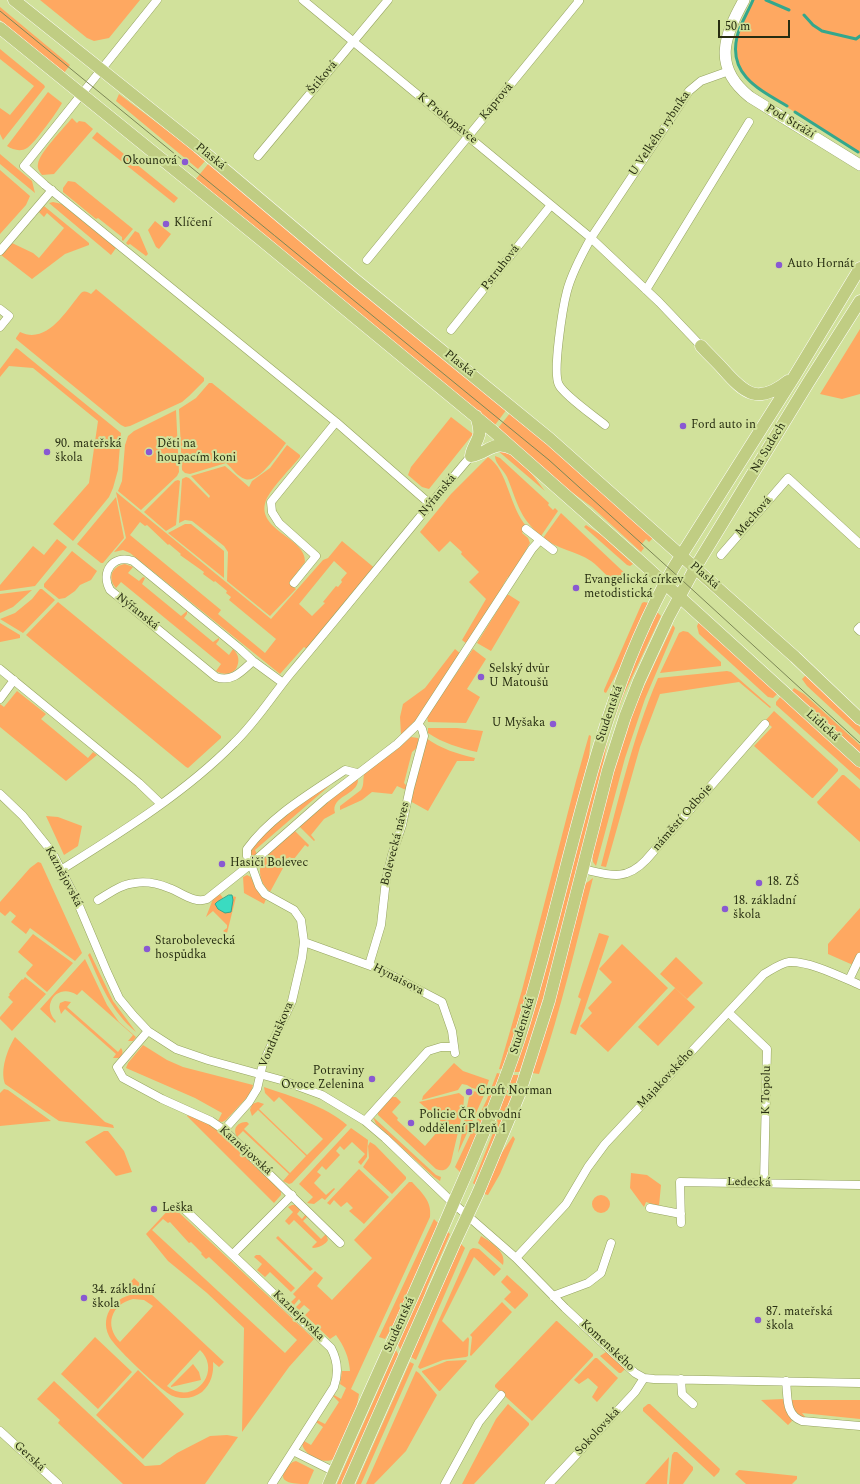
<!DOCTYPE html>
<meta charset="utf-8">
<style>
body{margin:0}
#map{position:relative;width:860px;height:1484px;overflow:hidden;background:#d1e19b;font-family:Spectral,serif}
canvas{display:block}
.scale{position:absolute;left:718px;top:20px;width:72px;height:18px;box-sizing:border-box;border:2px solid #272d11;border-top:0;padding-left:5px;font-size:12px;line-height:14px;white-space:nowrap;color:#272d11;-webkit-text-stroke:3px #d1e19b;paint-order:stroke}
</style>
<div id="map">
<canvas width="860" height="1484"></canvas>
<div class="scale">50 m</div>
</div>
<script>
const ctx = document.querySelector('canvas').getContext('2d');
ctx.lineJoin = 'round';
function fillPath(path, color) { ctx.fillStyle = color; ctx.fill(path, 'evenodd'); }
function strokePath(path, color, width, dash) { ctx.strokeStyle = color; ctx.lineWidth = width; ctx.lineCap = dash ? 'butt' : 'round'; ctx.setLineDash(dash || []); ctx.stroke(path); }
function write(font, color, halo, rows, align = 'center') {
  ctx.font = font + ' Spectral,serif'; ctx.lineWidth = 4; ctx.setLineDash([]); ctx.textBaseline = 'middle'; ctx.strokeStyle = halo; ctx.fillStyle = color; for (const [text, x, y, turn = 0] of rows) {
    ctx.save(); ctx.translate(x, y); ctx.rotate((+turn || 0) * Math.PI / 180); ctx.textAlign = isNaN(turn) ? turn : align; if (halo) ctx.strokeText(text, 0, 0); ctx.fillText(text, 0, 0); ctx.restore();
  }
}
fillPath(new Path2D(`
 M40 0H140L109 38 94 41 87 38Z
 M753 0H860V154L751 84C748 80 744 76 741 71 727 47 743 22 753 0Z
 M0 7 70 65 64 73 0 20Z
 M0 49 44 85 45 87 3 140 0 134V108L10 115 34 86 0 59Z
 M48 92 62 103C58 111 34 144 27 148 21 152 13 150 7 146Z
 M119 94 206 160 198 169 116 101Z
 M72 118 77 123 79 121 85 122 93 129 54 174 42 175C39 171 37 168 38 164 39 153 64 128 72 118Z
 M97 132 178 198 174 203 92 138Z
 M0 154 32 181 35 193 0 164Z
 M209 163 507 409 495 425 195 180Z
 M0 170 30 196 26 205 0 234Z
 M68 181 75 182 133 229 123 241 122 240V237L98 218 96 219 63 192V188Z
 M53 202 62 204 116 248 111 255 49 203Z
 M44 206 89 243V245L65 254 32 279 1 255 12 243 33 253 39 258 64 228 47 213 44 217 39 212Z
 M155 221 171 234 159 249 156 247 148 230Z
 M135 231 139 233 148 254 146 256 130 244 128 245 126 243Z
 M96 289 204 378V381L189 396 182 402 130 426 125 427 121 425 16 339V338L20 332C47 345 66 311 81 293 85 290 87 292 91 294Z
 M860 329V394L842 399 820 394Z
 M16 348 18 349 121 433 118 470 113 488 109 497 73 541 53 524 89 483 98 421 33 368 9 366 0 377V369Z
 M209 383H212L286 443C279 452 259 484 245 479 238 477 232 468 226 463L190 474 185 473 182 470 179 409 196 398Z
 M176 410 179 472 177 476 141 510 118 491 122 481 125 445 128 436 134 431Z
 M511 412 560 454 653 538 649 542 646 539 641 545 644 548 641 552 592 507 558 482 498 428Z
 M451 417 473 434 429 489 422 487 408 475 411 467Z
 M287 445 300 455V457C290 469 274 485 267 498 252 530 307 537 305 562L289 583 296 589 270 616 227 581 228 552 224 546 192 521 185 520 179 523 182 479 186 477 189 478 209 498 210 496 191 476 225 466 249 487 252 481 270 468Z
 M497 450C519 454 532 474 545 491Z
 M495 456 500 458 549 503 548 505 553 510 555 508 558 511 541 536C518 516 518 503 507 477 504 470 495 464 495 456Z
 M488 457C508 470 509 507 527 527L522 533 528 538 530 543 510 578 508 577 503 585 505 586 467 644 462 640 486 599 469 582 479 572 461 554 462 552 450 541 439 552 420 532 451 494Z
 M178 480 180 481 176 525 166 531 144 512 175 481Z
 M116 492 271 619 323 560 328 558 342 541 377 570 310 651 304 647 280 674 130 553 123 550 114 552 126 538ZM140 522 145 526 147 525 168 545 169 544 181 554 180 555 204 572 203 574 214 582 215 581 227 591 226 593 231 597 229 600 276 639 265 653 218 614 221 610 130 535ZM334 561 347 573 341 580 342 582 338 587 336 586 323 602 325 603 312 616 299 604Z
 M116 497 124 538 103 563H101L77 544Z
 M561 513 631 579C628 582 625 585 620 583 608 580 601 568 591 561 576 551 557 549 543 538Z
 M185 524H191L224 551V578L168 533Z
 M586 525 601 535 633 564 630 566 627 565 584 527Z
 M57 539 67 547 35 586 0 591V585L33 546 44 555Z
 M72 551 97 571 91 580 80 585 75 591 65 598 59 599 44 587V584Z
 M125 564 133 567 128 573 139 581 143 577 145 578 142 584 181 616 187 611V614L184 618 213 642 219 638V640L216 644 229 655 233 649C239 655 240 661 236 669 230 675 223 675 216 671L221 664 121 582 116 588C107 578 112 566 125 564Z
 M40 589H42L55 600 23 633 0 619 15 613 32 599Z
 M32 590 13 607 0 613V594Z
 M507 595H509L520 602 491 651 477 643Z
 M58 602 221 736V738L188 768 186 767 26 635Z
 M644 602 649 603 626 656 606 693 604 692V690L642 603Z
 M657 612 661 616 624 694 609 734 598 789 543 1001 521 1072H513L599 760 630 672Z
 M699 622 778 693 773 698 768 697 699 634 697 626Z
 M0 623 20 635V638L0 642Z
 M673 625 675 628 674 631 645 699 625 758 596 866 593 862 592 853C603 809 613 764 629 722 642 689 658 657 673 625Z
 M683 631 688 632 721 662V666L660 673 679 633Z
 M455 649 461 654 416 720 401 735 400 717 403 704 425 688Z
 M473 649 486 659 467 689 480 697 466 723 428 722 427 717 429 713Z
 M727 671 731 672 771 707 770 708 739 682 660 694 640 747 606 867 601 866C618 803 632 738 658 678Z
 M807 674 860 727V735L807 686 802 679Z
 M794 688 804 694 860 745V753L792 691Z
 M17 691 46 714 41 719 88 758 93 752 97 755 66 781 0 727V704L4 707Z
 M781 696 860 768V780L776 705V702Z
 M774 711 838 769V771L813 798H812L754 746 772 727 765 721Z
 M428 728H457L483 731 477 752C459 748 443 743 428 733Z
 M589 735 591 736 589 757 529 986 503 1070 499 1069 522 990 576 781Z
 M411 737 418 738V747L412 752 404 783 407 786 406 790 397 786 392 794 372 792 362 800 340 810V806L361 790C365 784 362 778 365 772L395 751Z
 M426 738C441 749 458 754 475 758L474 761H457L428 811 410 801Z
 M343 774 255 850 257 854 254 856 250 854V850L271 827 297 806Z
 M842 775H844L860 789V842L818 804 817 802Z
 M356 779 358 780C358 795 330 796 335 813L324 819 311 835 315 840 314 841 299 826Z
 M46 816 58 817 82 826 78 846 64 855Z
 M294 830 309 845 308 847 305 845 294 859 289 857 270 892C259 883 257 868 264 857Z
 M38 862 41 863 82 953 75 961 30 928 26 934 11 922 16 916 10 911 5 916 0 912V902L30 868Z
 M247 875 251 877C255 886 257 893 266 899L264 904 244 893 243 877Z
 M593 878C576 944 561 1010 539 1074L532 1073 558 990 585 884Z
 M220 894 223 898 217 902 232 896 236 897 227 933 223 931 227 928V925L213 911 206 917 213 899Z
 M860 908V952L853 965 828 954V944Z
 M599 933 609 936 576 1035 570 1033 581 999 578 997Z
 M33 934 73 963 47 992 27 975 26 973 33 965 18 952Z
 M622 944 668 988 608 1052 580 1026 592 1013 588 1008 612 982 599 969Z
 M90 953 113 1001 136 1032C111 1011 101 985 88 955Z
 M676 957 703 983 687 999 660 974Z
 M85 959 107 1005 119 1022 136 1037 133 1041H128L133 1035 82 990 77 995C58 982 40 1005 56 1021L55 1023 40 1009Z
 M25 977 46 994 12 1031 0 1019V1017L13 1002 8 997 10 995 9 994 22 979 23 980Z
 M675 988 695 1007 658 1046 638 1027Z
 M65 1001 71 1002 67 1007 118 1052 121 1048C124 1052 122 1056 119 1058H113L116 1054 65 1009 61 1014 59 1007 60 1003Z
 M15 1037 105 1122 113 1125 114 1128 59 1121 5 1084C0 1070 7 1050 15 1037Z
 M143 1045 167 1060 183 1067 253 1085 251 1093 226 1120 222 1122 218 1121 222 1113 195 1098 126 1068 128 1063Z
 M454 1063 463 1071 489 1080 485 1091 472 1088 467 1085 462 1084 458 1090 422 1100 423 1096Z
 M497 1073 501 1074 461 1173 455 1167 487 1099Z
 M511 1075H520L502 1122 476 1186 473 1183 495 1128 502 1104Z
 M264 1087C290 1096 326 1106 347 1125L292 1183 289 1184 283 1181 289 1174 243 1131 237 1137C232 1128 238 1122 247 1122L249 1124 244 1129 290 1173 306 1156 258 1110 252 1116 250 1110 252 1104 258 1102 264 1104 259 1109 307 1155 323 1139 279 1097 274 1102 265 1093Z
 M4 1089 8 1090 51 1121 0 1126V1093Z
 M472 1091 485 1093 458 1153 469 1097Z
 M459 1093 464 1097 463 1111 451 1162C448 1170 443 1172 436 1169L378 1115V1112L392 1097H396L401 1102 392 1112 398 1118 397 1120 425 1146 444 1124 419 1102Z
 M188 1115 205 1122 217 1130 281 1191V1195L274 1203 187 1116Z
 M373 1117 436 1175 441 1177 440 1181 434 1177 376 1124Z
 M351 1128 368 1140 367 1157 361 1165 358 1162 365 1154 352 1142 344 1150 340 1146 336 1151 340 1155 326 1170 322 1166 317 1172 321 1175 314 1183 326 1195 334 1188 335 1189 325 1200 322 1198 314 1204 307 1203 313 1197 299 1184Z
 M104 1131H108L124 1151 132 1172 116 1176 85 1142Z
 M513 1136 515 1139 500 1174 488 1195 484 1194 501 1154Z
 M370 1142 375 1145 406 1177V1179L392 1194 363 1167 369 1158 368 1146Z
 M359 1169 389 1197 364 1224 349 1211 353 1208 347 1202 341 1207 334 1200 330 1205 327 1203Z
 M631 1173 647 1175 661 1185 659 1206 646 1202 644 1207 630 1188Z
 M409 1182H412C422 1193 432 1201 430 1217L351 1389 359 1394 356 1411 334 1459C324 1465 303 1455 302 1443L304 1441 311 1445 323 1427 316 1422 317 1420 325 1424 339 1402 333 1396 334 1395 341 1399 346 1388 340 1384 342 1371H350C349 1357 344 1346 336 1335L330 1339 305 1315 310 1310 304 1305 299 1310 296 1307 301 1302 299 1299 294 1305 291 1302 296 1297 293 1294 315 1271 323 1278 317 1286 332 1300 372 1258 354 1240Z
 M592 1204a9 9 0 1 1 18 0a9 9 0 1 1-18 0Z
 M292 1205H296L301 1209 297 1214 302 1219 306 1214 308 1216 303 1221 321 1239 326 1234 328 1240C326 1244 319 1248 313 1248L312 1247 317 1242 294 1220 289 1225 285 1221 293 1212 288 1207Z
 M172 1206 314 1339 289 1367 242 1432 244 1328 207 1293 168 1261 146 1234ZM163 1219 168 1223 170 1222 189 1243 191 1242 202 1253 201 1254 206 1259 209 1257 297 1340 285 1353 152 1230Z
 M434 1219 439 1224 398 1317 385 1339 379 1337Z
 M447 1231 450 1234 427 1287 421 1306 402 1353 398 1345Z
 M278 1236 313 1269 310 1271 276 1238Z
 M481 1236C491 1242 507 1252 503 1265L478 1243Z
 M461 1244 465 1248 416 1360 411 1357Z
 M473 1248 479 1249 501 1269 494 1276 474 1257 442 1321 463 1342 468 1337 469 1339 468 1356 466 1357 443 1360 420 1369 418 1367 470 1250Z
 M256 1255H260L295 1288 291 1292 270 1272 265 1277 257 1270 262 1264 254 1257Z
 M507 1275 528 1294V1296L515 1309 504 1299 511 1292 501 1282Z
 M134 1278 224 1362 219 1367 213 1362C214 1373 211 1384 202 1392 194 1398 183 1400 173 1396 162 1392 113 1346 109 1336 99 1315 116 1295 137 1294L128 1285ZM133 1299 144 1300 153 1306 120 1342C104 1326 111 1304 133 1299ZM200 1350C223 1372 193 1407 167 1386Z
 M502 1302 512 1312 471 1356 470 1355 472 1337 470 1335Z
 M556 1321H557L593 1354V1356L532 1421 531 1420 495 1387V1385Z
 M95 1337 132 1372 98 1409 61 1374Z
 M396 1350 400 1358 344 1484H337Z
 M606 1352 625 1369 621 1373H619L600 1356Z
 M595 1358H597L618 1378 597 1402 592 1397 598 1387 588 1378 579 1384 574 1380Z
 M466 1360 467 1361 440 1391H439L422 1372V1371L447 1361Z
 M410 1362 414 1364 361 1484H356Z
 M193 1364 199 1372 201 1380 171 1387V1386Z
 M138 1370 184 1414 143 1459 96 1415Z
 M416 1371 419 1373 437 1395 406 1451 374 1484H366Z
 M54 1381 145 1466 160 1465 177 1453 210 1436 227 1435 238 1437 205 1484H123L58 1423 60 1420 37 1399Z
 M784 1399 786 1410 792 1421 788 1425 761 1400Z
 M790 1400H860V1419L802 1413 806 1418C795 1413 793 1412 790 1400Z
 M508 1404 529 1423V1425L474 1484H462L496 1419Z
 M648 1404H650L720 1469 719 1472 714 1477 643 1411V1408Z
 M674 1452H677L693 1467V1470L683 1484H669L672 1455Z
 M669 1457 667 1484H645Z
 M296 1461 314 1470 308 1484C297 1484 275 1484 286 1469 289 1465 291 1462 296 1461Z
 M739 1470 797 1476V1479L792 1484H746L735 1474Z`), '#fea861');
const water = new Path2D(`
 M229 895H232L233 900 231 912 225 913 218 909 215 904 217 902Z`);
fillPath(water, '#3adbc1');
strokePath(water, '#34a78c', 1);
strokePath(new Path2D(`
 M753 0C748 12 740 24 737 37 728 75 760 90 787 106
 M766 0 789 10
 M804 15 813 25 822 31 856 39 860 36
 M795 112 858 152`), '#34a78c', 3);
const street = new Path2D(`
 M157 0 24 166 45 185 336 422 430 504
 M303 0 591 238 659 302 701 346
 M258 156 388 0
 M0 251 52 190
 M367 260 579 1 578 0
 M646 290 749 122
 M0 309 9 316 0 327
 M451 330 551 205
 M605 425C594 416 565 396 559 385 552 373 563 306 567 291 572 272 582 254 591 238L689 91 701 81 729 71
 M526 529 553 550
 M721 555 788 478 860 544
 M294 583 316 556 279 523 272 512 271 502 336 422
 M860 627 858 629 860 631
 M253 661C242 671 232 683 216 677L110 590C100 572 113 554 133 561L240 649 253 661 283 683
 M0 669 139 783 161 804
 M0 699 14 680
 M0 794 23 816 52 852 77 901 107 972 119 998 133 1015 148 1031 176 1049 208 1060 281 1080 322 1095 365 1121 385 1138 453 1203 516 1258 565 1308 635 1373 644 1378 654 1379 860 1383
 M583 869C609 875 625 882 646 860L765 724
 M61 870C120 833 185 793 234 743 256 722 272 696 291 673 352 601 410 527 471 456
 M98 900C110 893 121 884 135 883 146 881 159 884 169 888 181 892 194 904 207 899L251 864 247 856V849C272 815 311 793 345 770L357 773
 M304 942 379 969 442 1002 452 1031 455 1053
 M369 965 381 925 386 880 392 855 402 825 410 788 424 736 422 729 418 724
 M849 980 860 957
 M729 1013 767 1049 764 1183
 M148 1031 117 1067 123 1078 162 1099 211 1121 224 1130 340 1243
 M365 1121 428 1051 441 1047H454
 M224 1130 249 1102 257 1089 263 1063 292 1001 302 958 304 942 301 920 294 910 265 894 259 886 251 864 325 799 397 744 418 724 532 549 540 540
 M180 1205 331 1348C338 1361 339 1373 334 1387L272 1484
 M650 1208 681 1214
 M681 1223 680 1182 860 1185
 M233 1254 292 1195
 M516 1258 566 1204 588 1167 605 1144 764 974C771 970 781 963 789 962 810 961 841 977 860 985
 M553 1296 588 1283 601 1273 611 1243
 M681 1379 682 1394 693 1404
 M786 1381C788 1397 785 1415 802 1421L860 1426
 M0 1431 58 1484
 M293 1451 335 1472
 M445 1484 479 1422 501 1395
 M549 1484 635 1392 644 1378`);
const secondary = new Path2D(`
 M744 0C724 36 712 67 750 97L860 165`);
const primary = new Path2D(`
 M14 0 198 147 353 278 550 439 795 657 860 719
 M0 28 259 238 493 431 639 560 860 761
 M701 346C708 354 716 361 723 369 745 394 758 405 788 381
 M476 416C478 422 480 429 479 435 477 443 472 448 471 456 488 454 492 439 513 449
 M329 1484C370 1390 413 1298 453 1204 477 1150 500 1096 519 1039 570 880 590 714 674 567L794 377 860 268
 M348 1484 455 1242 478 1193 519 1095 549 1001 608 770 625 717 639 681 668 618 695 568 808 383 860 301`);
strokePath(street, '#95a360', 9);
strokePath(secondary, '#95a360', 12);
strokePath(primary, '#fff', 13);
strokePath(street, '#fff', 8);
strokePath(secondary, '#fff', 11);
strokePath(primary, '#c0cd83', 12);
strokePath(new Path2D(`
 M0 11 549 460 672 571 860 743`), '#7c8756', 1);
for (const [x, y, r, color] of [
 [185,162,4,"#8959d2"],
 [166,224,4,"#8959d2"],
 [779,265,4,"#8959d2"],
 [683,426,4,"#8959d2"],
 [47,452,4,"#8959d2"],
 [149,452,4,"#8959d2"],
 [576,588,4,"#8959d2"],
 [481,677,4,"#8959d2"],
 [553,724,4,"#8959d2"],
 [222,864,4,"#8959d2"],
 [759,883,4,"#8959d2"],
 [725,909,4,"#8959d2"],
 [147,949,4,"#8959d2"],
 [372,1079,4,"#8959d2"],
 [469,1092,4,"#8959d2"],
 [411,1123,4,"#8959d2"],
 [154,1209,4,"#8959d2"],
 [84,1298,4,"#8959d2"],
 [758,1320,4,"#8959d2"]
]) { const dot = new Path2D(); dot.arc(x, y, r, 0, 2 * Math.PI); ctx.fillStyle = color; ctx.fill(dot); strokePath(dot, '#d1e19b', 1.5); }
write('12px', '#272d11', '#d1e19b', [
 ["Štiková",323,78,-50],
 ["Kaprová",497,102,-50],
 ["K Prokopávce",447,119,39],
 ["Pod Stráží",790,122,31],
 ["U Velkého rybníka",660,134,-56],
 ["Plaská",210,157,39],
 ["Pstruhová",501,268,-52],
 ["Plaská",459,364,39],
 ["Na Sudech",769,448,-59],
 ["Nýřanská",438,496,-50],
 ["Mechová",754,517,-49],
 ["Plaská",704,576,41],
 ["Nýřanská",137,612,39],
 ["Studentská",610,714,-71],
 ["Lidická",822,726,42],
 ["náměstí Odboje",683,818,-49],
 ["Bolevecká náves",396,844,-76],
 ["Kaznějovská",63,877,62],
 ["Hynaisova",398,980,27],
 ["Studentská",523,1026,-73],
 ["Vondruškova",277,1035,-67],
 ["Majakovského",666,1079,-47],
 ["K Topolu",767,1090,-89],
 ["Kaznějovská",245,1151,42],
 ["Ledecká",749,1183,1],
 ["Kaznejovska",298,1316,44],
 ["Studentská",400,1325,-66],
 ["Komenského",607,1346,43],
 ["Sokolovská",598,1432,-47],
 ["Gerská",29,1457,43]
]);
write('12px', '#272d11', '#d1e19b', [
 ["Okounová",177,162,"right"],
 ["Klíčení",174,224],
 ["Auto Hornát",787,265],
 ["Ford auto in",691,426],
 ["90. mateřská",55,445],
 ["škola",55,459],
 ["Děti na",157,445],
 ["houpacím koni",157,459],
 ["Evangelická církev",584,581],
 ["metodistická",584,595],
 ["Selský dvůr",489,670],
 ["U Matoušů",489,684],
 ["U Myšaka",545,724,"right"],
 ["Hasiči Bolevec",230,864],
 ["18. ZŠ",767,883],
 ["18. základní",733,902],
 ["škola",733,916],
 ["Starobolevecká",155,942],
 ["hospůdka",155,956],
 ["Potraviny",364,1072,"right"],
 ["Ovoce Zelenina",364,1086,"right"],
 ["Croft Norman",477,1092],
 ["Policie ČR obvodní",419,1116],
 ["oddělení Plzeň 1",419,1130],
 ["Leška",162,1209],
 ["34. základní",92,1291],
 ["škola",92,1305],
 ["87. mateřská",766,1313],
 ["škola",766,1327]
], 'left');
</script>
